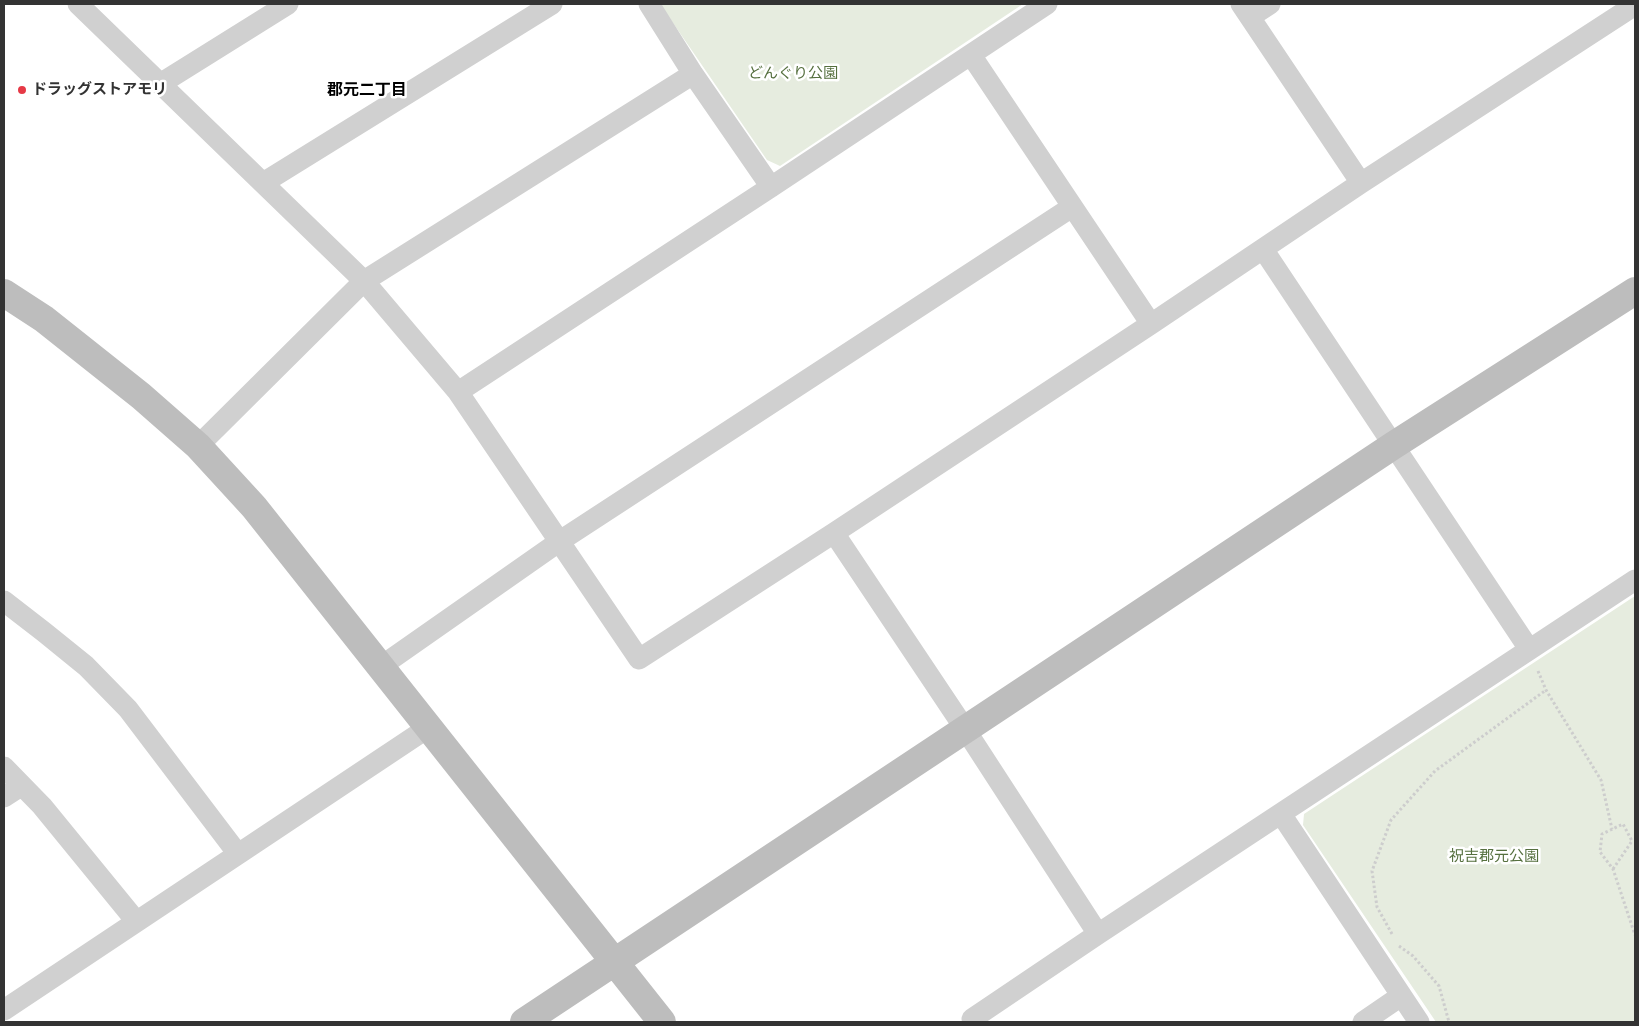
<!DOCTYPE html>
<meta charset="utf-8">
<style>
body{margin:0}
#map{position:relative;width:1639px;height:1026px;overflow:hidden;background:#fff;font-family:Helvetica,sans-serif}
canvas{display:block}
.frame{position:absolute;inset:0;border:5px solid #333;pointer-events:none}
</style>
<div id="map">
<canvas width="1639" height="1026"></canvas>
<div class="frame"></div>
</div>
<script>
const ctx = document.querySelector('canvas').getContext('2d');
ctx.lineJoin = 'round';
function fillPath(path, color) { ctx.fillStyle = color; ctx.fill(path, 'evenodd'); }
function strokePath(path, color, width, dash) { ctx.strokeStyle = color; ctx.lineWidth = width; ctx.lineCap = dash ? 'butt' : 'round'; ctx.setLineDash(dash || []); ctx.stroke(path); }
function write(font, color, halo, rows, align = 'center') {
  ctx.font = font + ' Helvetica,"Noto Sans JP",sans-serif'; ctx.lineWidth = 5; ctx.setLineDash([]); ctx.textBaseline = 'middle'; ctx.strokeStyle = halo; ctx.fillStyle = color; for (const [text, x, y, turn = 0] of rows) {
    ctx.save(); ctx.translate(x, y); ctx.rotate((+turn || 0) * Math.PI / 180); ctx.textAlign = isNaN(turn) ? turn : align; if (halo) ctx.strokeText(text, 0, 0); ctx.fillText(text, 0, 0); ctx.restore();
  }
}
fillPath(new Path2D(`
 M660 4H1023L780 166 767 160Z
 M1635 596V1022H1436L1303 825 1304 814Z`), '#e6ecdf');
strokePath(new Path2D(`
 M1538 671 1546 690 1601 780 1612 829
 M1613 869 1632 841 1623 824 1602 834 1600 852 1613 869 1635 935
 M1392 934 1377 907 1372 871 1391 820 1435 771 1546 690
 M1399 946 1413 956 1439 986 1449 1022`), '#cdcdcd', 3, [2.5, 2.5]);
strokePath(new Path2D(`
 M78 4 364 281 458 392 639 659 834 533 1151 324 1361 183 1635 5
 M649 4 693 74 771 187
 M1241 4 1361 183
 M1250 17 1270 4
 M971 55 1151 324
 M160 84 288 4
 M263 183 552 4
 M1263 249 1529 649
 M458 392 771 187 1047 4
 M198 446 364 281 693 74
 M834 533 965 729 1098 934
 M4 601 44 632 86 666 128 709 238 854
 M380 667 560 541 1072 207
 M4 767 42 806 136 921
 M4 797 21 786
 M1281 814 1419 1022
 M4 1010 429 727
 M974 1022 972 1019 1098 934 1635 580
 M1363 1022 1401 996`), '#d0d0d0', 21);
strokePath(new Path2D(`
 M4 293 44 319 141 396 198 446 254 507 662 1022
 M524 1022 1394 445 1635 291`), '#bdbdbd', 28);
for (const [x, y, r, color] of [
 [22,90,5,"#e63946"]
]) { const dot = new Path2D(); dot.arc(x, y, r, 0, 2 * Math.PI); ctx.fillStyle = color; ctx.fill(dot); strokePath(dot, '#fff', 2); }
write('15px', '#56703f', '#fff', [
 ["どんぐり公園",793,74],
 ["祝吉郡元公園",1494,857]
]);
write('bold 15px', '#333', '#fff', [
 ["ドラッグストアモリ",32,90]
], 'left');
write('bold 16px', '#000', '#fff', [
 ["郡元二丁目",367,91]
]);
</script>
